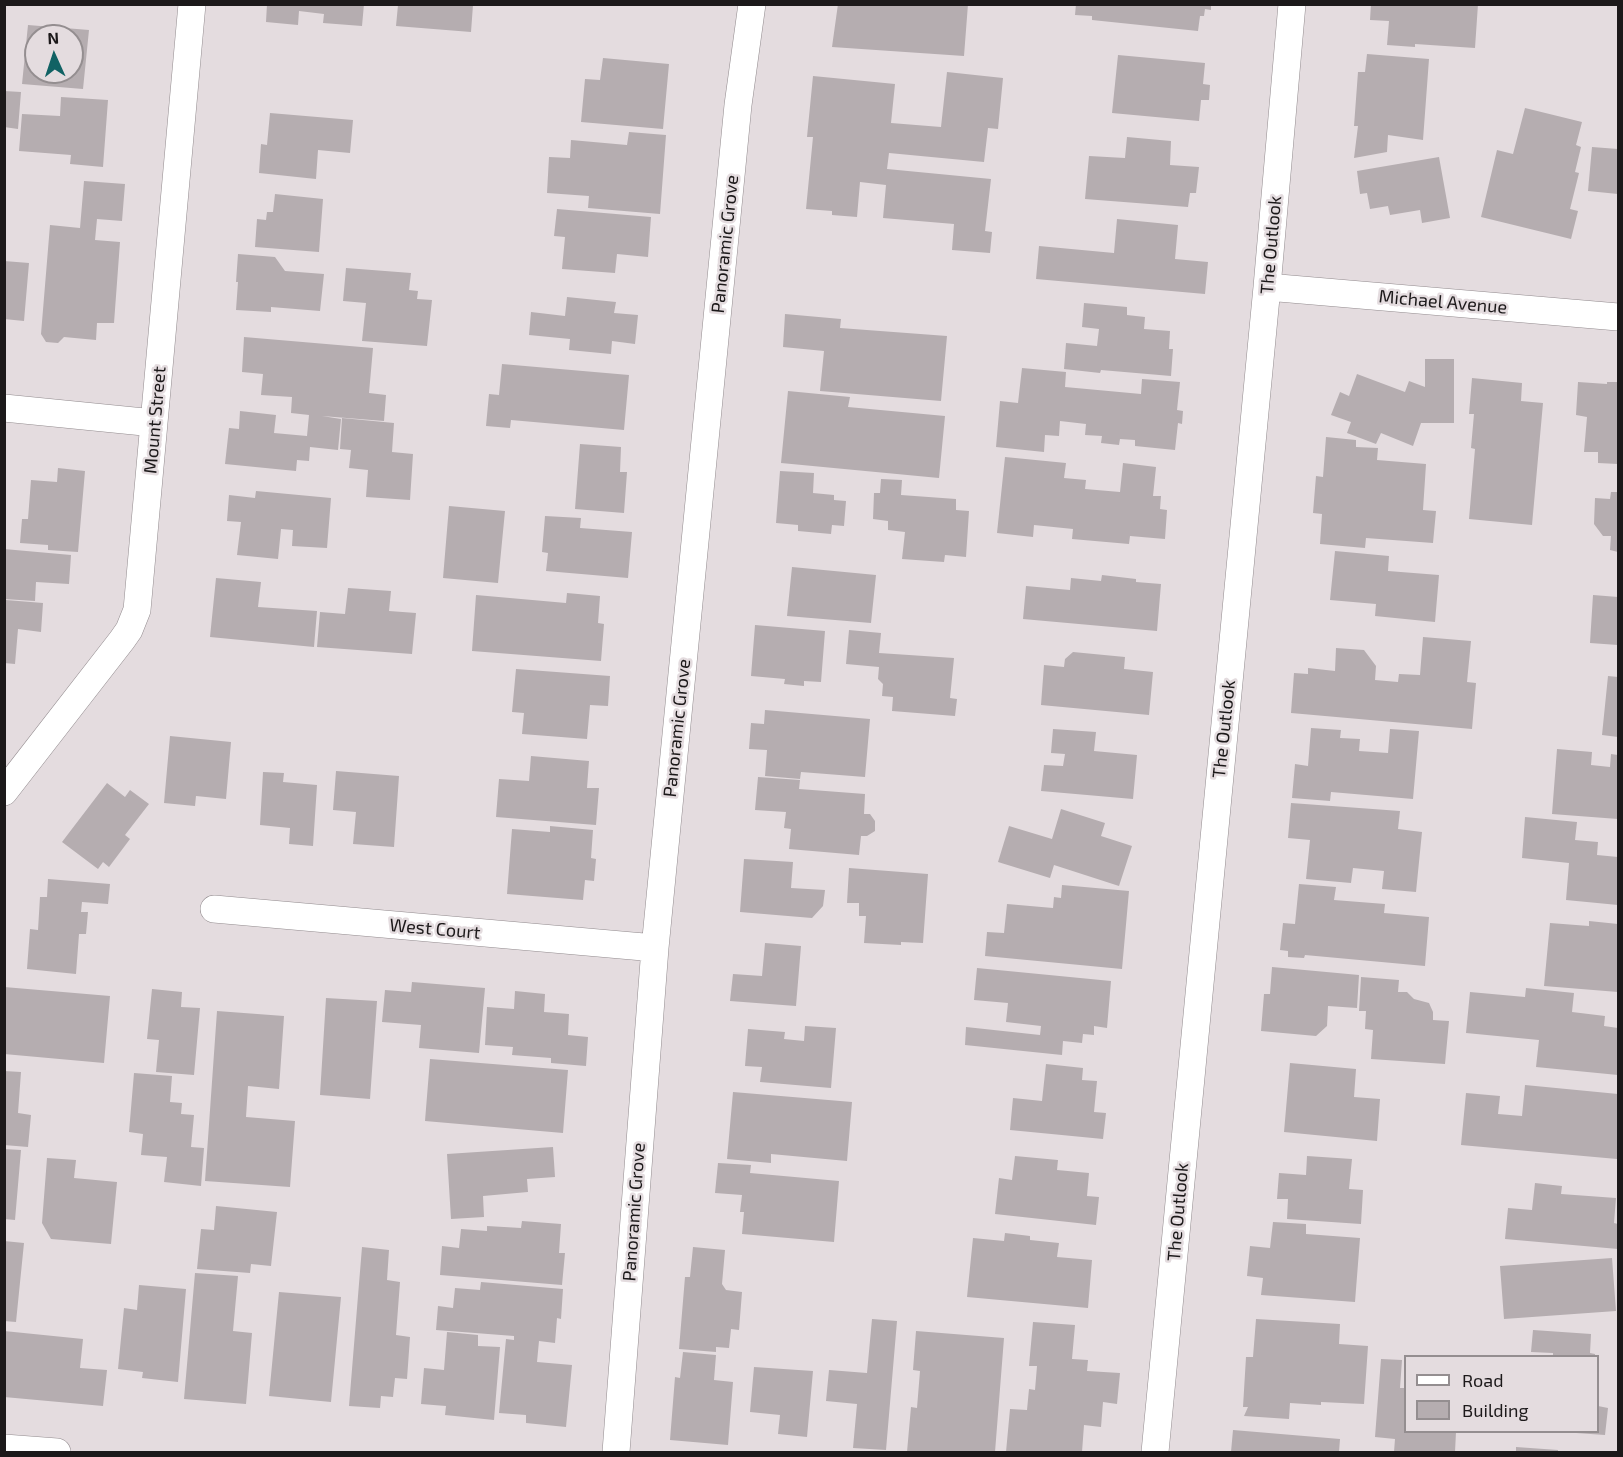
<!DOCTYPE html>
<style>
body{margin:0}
#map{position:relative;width:1623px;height:1457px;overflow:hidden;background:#e4dcdf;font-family:"Exo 2",sans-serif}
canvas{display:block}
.frame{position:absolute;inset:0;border:6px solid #1c191a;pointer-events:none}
.legend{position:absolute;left:1404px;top:1355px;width:195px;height:78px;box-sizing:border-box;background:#e4dcdf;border:2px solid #948e90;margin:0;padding:8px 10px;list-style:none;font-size:18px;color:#1c191a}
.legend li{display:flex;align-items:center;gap:12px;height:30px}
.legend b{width:30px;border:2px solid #948e90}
.north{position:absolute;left:24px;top:24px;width:60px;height:60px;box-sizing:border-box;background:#e4dcdf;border:2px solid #948e90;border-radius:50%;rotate:357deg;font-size:16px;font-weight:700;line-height:24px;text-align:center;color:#1c191a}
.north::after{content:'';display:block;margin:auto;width:21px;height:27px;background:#116264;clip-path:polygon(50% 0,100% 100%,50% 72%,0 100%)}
</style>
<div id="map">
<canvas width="1623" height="1457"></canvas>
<div class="frame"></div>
<ul class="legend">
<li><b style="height:8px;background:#fff"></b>Road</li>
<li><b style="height:16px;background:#b5adb0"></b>Building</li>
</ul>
<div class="north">N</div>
</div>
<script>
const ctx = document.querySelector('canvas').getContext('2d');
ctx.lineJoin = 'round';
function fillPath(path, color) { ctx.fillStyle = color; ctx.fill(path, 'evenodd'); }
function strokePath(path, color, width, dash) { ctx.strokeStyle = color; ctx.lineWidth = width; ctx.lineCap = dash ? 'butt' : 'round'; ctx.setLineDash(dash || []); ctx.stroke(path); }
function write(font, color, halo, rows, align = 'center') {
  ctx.font = font + ' "Exo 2",sans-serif'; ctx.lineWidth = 5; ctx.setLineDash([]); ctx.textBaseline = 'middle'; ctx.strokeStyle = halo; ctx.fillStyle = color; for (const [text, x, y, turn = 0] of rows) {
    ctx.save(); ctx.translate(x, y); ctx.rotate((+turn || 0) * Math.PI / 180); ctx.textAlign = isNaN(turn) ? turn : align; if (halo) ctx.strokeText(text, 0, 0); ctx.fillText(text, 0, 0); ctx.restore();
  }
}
fillPath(new Path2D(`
 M267 4H364L362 26 323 23 324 14 299 11 298 25 266 22Z
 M838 4H968L964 56 832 47Z
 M1076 4H1211V10L1205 9 1204 16H1200L1198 31 1092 20V16L1075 15Z
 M1371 4H1478L1475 48 1415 44V47L1387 45 1389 21 1370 20Z
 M398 5H473L471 32 396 26Z
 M28 25 89 30 83 89 22 84ZM36 36H72V72H36Z
 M1367 54 1429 59 1423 140 1388 135 1387 152 1354 158 1358 126H1354L1358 72H1365Z
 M1118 55 1205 63 1203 84 1210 85 1209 100H1201L1199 121 1112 113Z
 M603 58 669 64 663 129 581 122 585 79 600 80Z
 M947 72 1003 78 998 129 988 128 984 162 889 153 887 169 991 179 985 231 992 232 990 253 952 250 954 224 883 218 886 185 860 182 857 217 832 215V211L806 209 813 137H807L813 76 895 84 891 123 941 127Z
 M4 91 21 92 18 129 4 127Z
 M61 97 108 100 103 167 70 164 71 155 19 151 22 114 60 116Z
 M1525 108 1582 122 1576 145 1581 147 1575 172 1579 173 1570 209 1578 211 1571 239 1481 217 1497 150 1513 154Z
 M270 113 353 120 350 153 318 150 316 179 259 173 261 144 267 145Z
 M629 132 666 135 660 214 588 208 589 196 547 193 549 157 570 158 571 140 627 145Z
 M1127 137 1171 141 1170 165 1199 167 1196 193H1190L1188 207 1085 199 1089 156 1125 158Z
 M1592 147 1618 149V194L1588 191Z
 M1439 157 1450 218 1422 223 1420 210 1390 215 1388 206 1370 209 1367 193 1360 194 1357 171Z
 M84 181 125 184 122 221 97 219 95 240 120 242 114 323H97L96 340 64 337 58 343 46 342 41 334 50 225 80 228Z
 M275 194 323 199 319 252 255 247 257 219 266 220 267 212H273Z
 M557 209 651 217 648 257 617 254 615 273 562 269 565 237 554 236Z
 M1117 219 1178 225 1175 259 1208 262 1205 294 1036 279 1039 246 1114 253Z
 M238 254 275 257 285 271 324 274 320 311 271 307V312L236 310 238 282H236Z
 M4 261 29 263 24 321 4 319Z
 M346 268 411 273 409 290 418 291 417 299 432 300 427 346 362 341 366 303 343 301Z
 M567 297 616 302 614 313 638 315 635 344 612 341 611 354 569 350 570 339 529 335 531 312 565 316Z
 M1084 303 1127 307V315L1145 317 1144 329 1170 331 1169 349H1173L1171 376 1101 370 1100 373 1064 369 1066 343 1097 346 1099 329 1082 327Z
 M785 314 841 319 840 328 947 336 941 401 820 391 824 351 783 347Z
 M244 337 373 348 369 393 386 395 384 421 322 416 341 419 338 450 310 447 309 461 297 460 296 471 225 464 229 428 239 429 240 411 276 415 274 433 307 436 309 415 291 413 292 397 261 395 263 374 242 372Z
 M1425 359H1454V423H1421L1413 446 1381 433 1376 444 1347 433 1351 422 1331 415 1340 392 1349 396 1357 374 1405 392 1409 381 1425 387Z
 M502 364 629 375 624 430 511 420 510 428 486 426 489 394 499 395Z
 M1022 368 1066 372 1065 387 1141 394 1142 379 1180 382 1177 410 1183 411 1182 424 1178 423 1175 450 1135 446V440L1120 439 1119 445 1101 443 1102 436 1085 435 1086 424 1060 421 1059 436 1045 435 1044 452 996 447 1000 401 1018 403Z
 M1472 378 1522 383 1521 401 1543 403 1532 525 1469 519 1475 449 1471 448 1474 414H1469Z
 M1578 382 1607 384V382H1618V464L1598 463V452H1584L1587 417 1576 415Z
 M788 391 850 397 848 407 945 416 939 478 781 463Z
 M342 418 394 423 392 452 413 454 410 500 366 497 368 470 349 468 351 450 340 449Z
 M1326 437 1356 440V447L1378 448 1377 460 1426 464 1423 510 1436 511 1433 543 1366 538 1365 548 1320 544 1322 514 1313 513 1316 476 1323 477Z
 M580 444 621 447 620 472H627L624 513 575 509Z
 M1005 457 1066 463 1064 478 1086 480 1085 489 1120 492 1123 463 1156 467 1153 496H1161L1160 509 1167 510 1165 539 1130 536 1129 544 1072 539 1073 529 1034 525 1033 537 997 533Z
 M58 468 85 471 78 552 48 550V545L20 543 22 519H28L31 480 57 482Z
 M780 471 814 473 813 493 834 495V500L846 501 844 526 832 525 831 534 798 531V525L776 523Z
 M881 479 902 480 901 495 956 499V510L969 511 966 557 945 555 944 562 902 559 905 532 888 530V521L873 519 874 493H880Z
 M256 491 331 498 327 548 292 546 293 530 281 529 278 559 237 555 241 522 227 521 229 495 255 498Z
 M1611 492H1618V552L1610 550 1611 536H1603L1594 524 1595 498 1610 499Z
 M449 506 505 511 498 583 443 578Z
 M545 516 581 518 580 528 632 532 628 578 546 571 548 553 542 552Z
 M4 549 71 555 69 584 36 582 35 601 4 599Z
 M1335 551 1389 556 1388 571 1439 575 1435 622 1375 616 1376 604 1330 600Z
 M792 567 876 575 871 623 787 616Z
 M1102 575 1136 579V582L1161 584 1157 631 1023 619 1026 586 1070 590 1071 578 1101 581Z
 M216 578 261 582 258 607 317 611 314 647 210 637Z
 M348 588 391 591 389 611 416 613 412 654 317 647 320 612 345 614Z
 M567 593 600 596 598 623 604 624 601 661 472 651 476 595 566 603Z
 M1593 595 1618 597V645L1590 643Z
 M6 600 43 603 41 632 18 629 15 664 4 663Z
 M755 625 825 631 821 682 804 681V686L784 684 785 679 751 676Z
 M849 630 881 633 879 653 954 658 950 698 957 699 955 716 892 711 893 697 882 696 883 684 878 679 879 667 846 664Z
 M1423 637 1471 641 1467 682 1476 683 1472 729 1291 713 1294 673 1308 674V668L1335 671 1336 648 1364 650 1376 666 1375 680 1398 682 1399 674 1420 675Z
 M1073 652 1125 657 1124 669 1153 672 1149 715 1041 705 1044 665 1064 667 1065 659Z
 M516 669 610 676 608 706 590 705 587 739 522 734 524 713 512 712Z
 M1608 676 1618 677V737L1602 735Z
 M765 710 870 719 865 777 801 772 800 779 765 776 767 750 749 749 751 723 764 724Z
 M1311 728 1341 730 1340 738 1360 739 1359 751 1388 753 1390 729 1419 731 1413 799 1331 792 1330 801 1292 798 1295 764 1308 766Z
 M1053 729 1096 732 1094 751 1137 755 1133 799 1041 791 1044 765 1063 766 1065 754 1051 753Z
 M170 736 231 742 226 799 196 796 195 806 164 803Z
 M1557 749 1592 752 1591 765 1610 767 1611 754 1618 755V819L1552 814Z
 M531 756 589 761 587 788H599L596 825 496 817 499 779 529 781Z
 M336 771 399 776 394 847 353 844 356 812 333 810Z
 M263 772 284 773 283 782 317 785 313 846 289 844 290 828 260 825Z
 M758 777 800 780 799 789 865 794 864 814H870L875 821V831L867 836H861L859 855 789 849 791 829 784 828 786 812 755 810Z
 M107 783 125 797 130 790 149 804 125 835 130 839 109 867 103 862 98 869 62 842Z
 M1291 803 1400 811 1398 829 1422 832 1416 892 1382 889 1384 871 1353 868 1351 883 1306 879 1310 840 1288 838Z
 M1061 809 1105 823 1101 836 1132 846 1119 886 1054 865 1050 878 998 862 1009 826 1052 839Z
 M1525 817 1577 822 1575 840 1598 842 1597 855 1618 857V905L1566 900 1569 863 1522 858Z
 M550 826 593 830 591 858 596 859 594 881 585 880 583 900 507 894 512 829 550 832Z
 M744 859 793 862 791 888 825 890 823 906 812 918 740 912Z
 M849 868 928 874 923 943 901 942V945L864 943 866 916H859V903H847Z
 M48 879 110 884 108 904 82 902 81 912H88L86 934H79L76 974 27 969 30 929 38 930 40 897H47Z
 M1299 884 1336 887 1334 900 1385 904 1384 913 1429 917 1425 966 1305 955 1304 958 1288 957V951L1280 950 1283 923 1295 924Z
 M1062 885 1129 891 1122 969 985 956 987 932 1004 933 1007 904 1053 908 1054 897 1061 898Z
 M1589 921 1618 924V992L1544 986 1550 923 1589 926Z
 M765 943 801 946 796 1006 730 1001 733 974 762 976Z
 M1272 967 1359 975 1357 1008 1328 1006 1327 1026 1316 1036 1261 1031 1264 994H1270Z
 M977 968 1111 981 1107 1028 1094 1026V1035L1083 1034 1082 1043 1063 1041 1062 1055 965 1045 966 1027 1040 1035 1041 1026 1006 1022 1008 1003 974 1000Z
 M1361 977 1399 980 1398 992H1407L1414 999 1429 1003 1433 1012V1020L1449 1021 1445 1064 1371 1059 1373 1030 1365 1029 1366 1011H1359Z
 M412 982 485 988 479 1053 419 1048 421 1025 382 1022 385 990 411 992Z
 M4 987 110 996 104 1063 4 1054Z
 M1526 988 1574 993 1572 1012 1605 1016 1604 1026 1618 1028V1075L1536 1067 1539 1040 1466 1033 1470 992 1525 997Z
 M152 989 182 992 181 1007 200 1008 194 1075 156 1072 159 1040 147 1039Z
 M515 991 545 994 544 1012 569 1014 568 1035 588 1037 586 1066 551 1063V1058L512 1055 513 1047 485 1045 487 1007 514 1009Z
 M326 998 377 1001 370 1099 320 1095Z
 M217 1011 284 1016 279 1089 248 1086 246 1117 295 1121 290 1187 205 1181Z
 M805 1026 836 1028 831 1088 760 1082 762 1067 745 1066 748 1029 785 1032 784 1039 804 1041Z
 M430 1059 568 1070 563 1133 425 1121Z
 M1290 1063 1356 1069 1354 1097 1380 1099 1377 1141 1284 1132Z
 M1046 1064 1083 1068 1082 1080 1097 1081 1094 1112 1106 1113 1103 1139 1010 1130 1013 1098 1042 1101Z
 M4 1071 21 1072 18 1113 31 1115 28 1147 4 1145Z
 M134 1073 172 1076 170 1102 182 1103 181 1114 194 1115 191 1147 204 1148 201 1186 164 1182 167 1157 141 1155 143 1134 129 1132Z
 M1525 1085 1618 1094 1617 1159 1461 1145 1466 1093 1500 1096 1498 1114 1522 1116Z
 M733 1092 852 1102 847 1161 771 1154V1163L727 1159Z
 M553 1147 555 1177 527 1179 528 1192 483 1196 484 1217 451 1219 447 1154Z
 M4 1149 21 1150 15 1220 4 1219Z
 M1015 1156 1058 1160 1057 1170 1089 1173 1087 1196 1099 1197 1096 1225 995 1214 999 1178 1012 1180Z
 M1307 1156 1352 1159 1349 1189 1363 1190 1361 1224 1287 1219 1288 1199H1277L1279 1173 1306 1175Z
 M47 1158 76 1160 74 1178 117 1182 111 1244 51 1239 42 1223Z
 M718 1163 751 1165 750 1173 839 1181 834 1242 742 1234 744 1212H740L742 1195 715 1193Z
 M1535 1183 1562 1186 1561 1194 1616 1198 1614 1223 1618 1224V1249L1505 1239 1508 1208 1532 1210Z
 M216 1206 277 1212 271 1266 251 1264 250 1273 197 1269 201 1229 214 1230Z
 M522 1221 561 1224 559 1253H565L562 1285 440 1275 442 1246 459 1248 461 1229 487 1231V1226L521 1228Z
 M1273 1222 1306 1224V1234L1360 1238 1355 1302 1261 1295 1263 1278 1247 1276 1250 1246 1270 1248Z
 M1005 1233 1030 1236V1240L1059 1243 1057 1257 1092 1260 1088 1308 967 1297 973 1238 1004 1241Z
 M4 1241 24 1243 16 1322 4 1321Z
 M362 1247 389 1250 387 1280 400 1282 396 1335 410 1337 407 1379 395 1378 393 1397 381 1396 380 1408 349 1406Z
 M693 1247 725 1250 722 1284 726 1290 742 1292 739 1330 731 1329 729 1348 716 1347V1352L679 1349 685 1277H690Z
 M1612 1258 1616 1311 1504 1319 1500 1266Z
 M195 1273 238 1276 233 1331 252 1333 246 1404 184 1399Z
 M481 1282 563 1289 561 1319 557 1318 555 1343 539 1341 537 1362 572 1365 566 1427 526 1423V1415L499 1413 506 1339 514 1340V1336L436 1330 438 1306 453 1308 455 1288 480 1290Z
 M139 1285 186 1289 178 1382 142 1378 143 1372 118 1369 124 1308 137 1310Z
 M279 1292 341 1297 331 1402 269 1396Z
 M872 1319 897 1321 886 1450 853 1448 857 1404 826 1401 829 1370 867 1373Z
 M1256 1319 1340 1324 1339 1344 1368 1346 1364 1404 1321 1402V1405L1290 1403 1289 1419 1244 1416 1248 1407H1243L1246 1357H1253Z
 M1033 1322 1075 1325 1072 1359 1088 1360 1087 1371 1120 1373 1117 1404 1103 1402 1101 1427 1084 1425 1082 1452H1006L1010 1409 1027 1410 1029 1389 1035 1390 1037 1366H1029Z
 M1533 1330 1591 1334 1590 1353 1595 1354V1356H1553V1353L1531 1352Z
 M4 1331 83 1339 80 1368 107 1370 103 1406 4 1397Z
 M916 1331 1004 1338 995 1452H907L911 1407 917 1408 920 1371 913 1370Z
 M447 1332 478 1335V1346L500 1347 494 1420 445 1415 446 1406 421 1404 424 1368 444 1370Z
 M683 1352 716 1355 714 1380 733 1382 728 1445 670 1440 675 1377 680 1378Z
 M1381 1359 1402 1360 1400 1388H1406V1432H1456L1455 1452H1394L1395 1439 1375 1437Z
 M754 1367 813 1371 807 1437 778 1434 780 1415 750 1412Z
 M1598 1406 1608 1408 1605 1435 1576 1433V1432H1598Z
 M1233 1430 1340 1439 1339 1452H1231Z
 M1516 1447 1558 1450V1452H1516Z`), '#b5adb0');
const minor = new Path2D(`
 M1267 287 1618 317
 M4 408 154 423
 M4 792 122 640 129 630 137 610 192 4
 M214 909 655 948
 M4 1448 57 1452
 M616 1452 655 948 738 105 752 4
 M1155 1452 1267 287 1292 4`);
strokePath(minor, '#928b8e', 28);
strokePath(minor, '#fff', 27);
write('18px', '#1c191a', '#e4dcdf', [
 ["Panoramic Grove",725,244,-84],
 ["The Outlook",1271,245,-85],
 ["Michael Avenue",1443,302,5],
 ["Mount Street",155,420,-85],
 ["Panoramic Grove",677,728,-84],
 ["The Outlook",1224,729,-84],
 ["West Court",435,929,5],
 ["Panoramic Grove",634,1212,-86],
 ["The Outlook",1178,1212,-85]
]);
</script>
